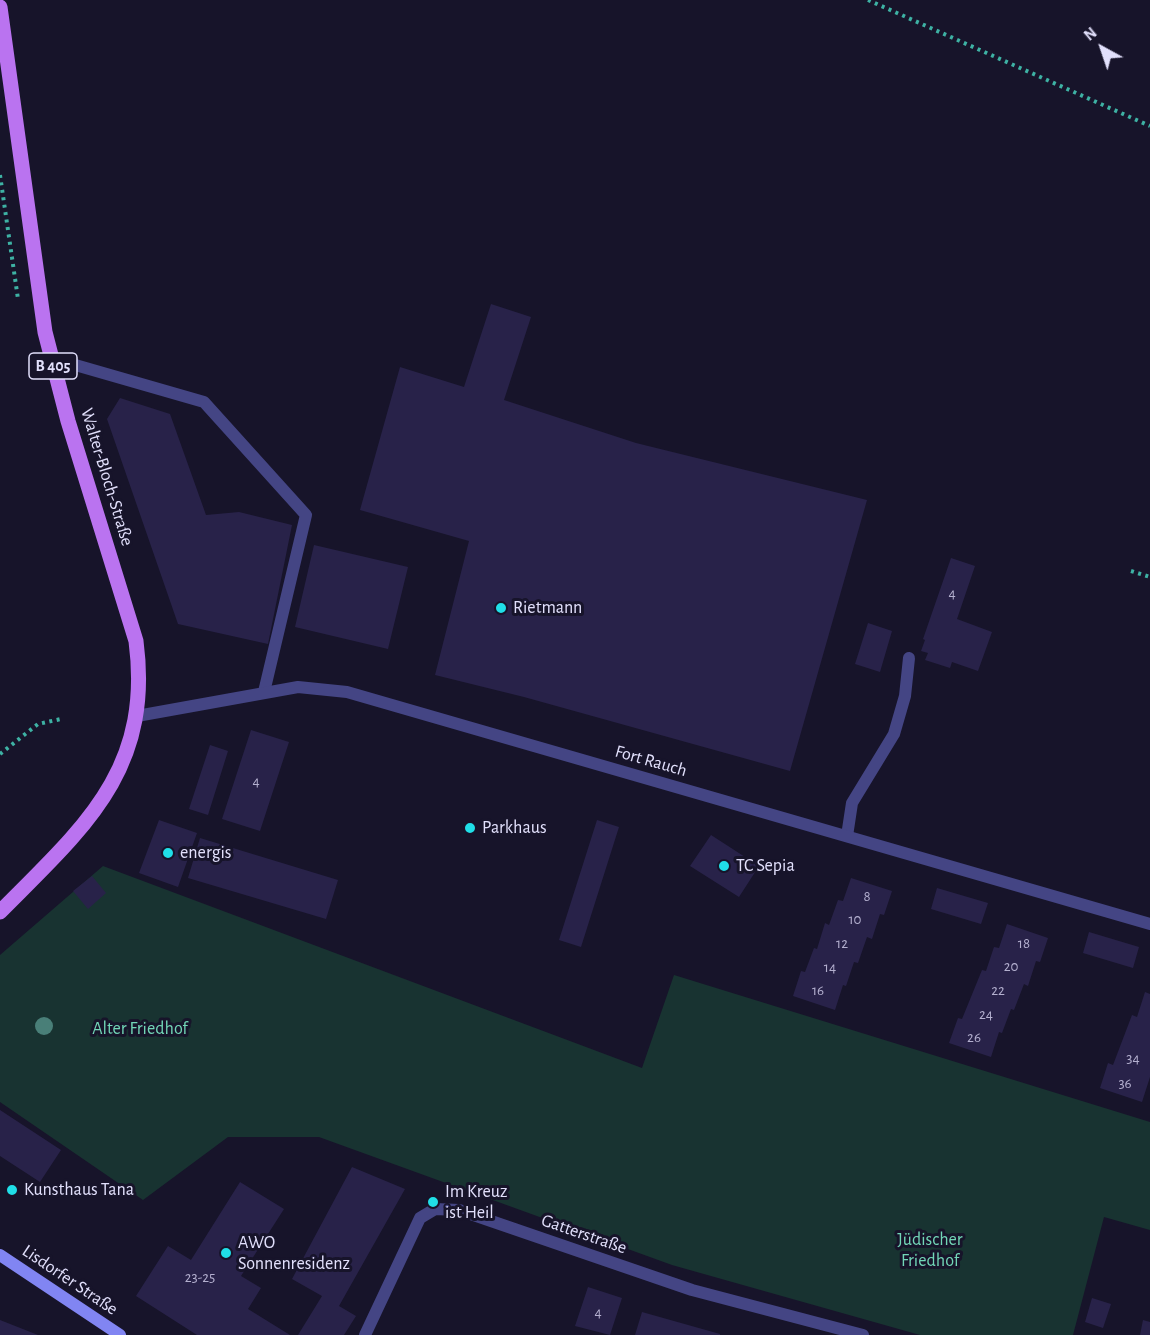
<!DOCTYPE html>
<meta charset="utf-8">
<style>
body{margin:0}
#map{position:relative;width:1150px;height:1335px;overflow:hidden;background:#17142a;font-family:"Alegreya Sans",sans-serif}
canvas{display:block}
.north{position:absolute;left:1072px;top:18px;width:60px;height:60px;-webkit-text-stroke:4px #17142a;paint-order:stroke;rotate:320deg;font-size:16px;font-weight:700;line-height:24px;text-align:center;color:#e2e0fc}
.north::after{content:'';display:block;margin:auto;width:21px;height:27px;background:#e2e0fc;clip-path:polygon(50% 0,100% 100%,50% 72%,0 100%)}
</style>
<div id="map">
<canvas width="1150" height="1335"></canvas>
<div class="north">N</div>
</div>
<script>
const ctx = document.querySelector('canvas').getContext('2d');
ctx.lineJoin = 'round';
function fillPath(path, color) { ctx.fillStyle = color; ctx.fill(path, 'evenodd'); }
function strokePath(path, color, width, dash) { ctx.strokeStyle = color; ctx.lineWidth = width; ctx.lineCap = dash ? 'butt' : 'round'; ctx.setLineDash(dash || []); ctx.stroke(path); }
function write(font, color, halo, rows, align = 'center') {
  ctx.font = font + ' "Alegreya Sans",sans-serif'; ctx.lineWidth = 6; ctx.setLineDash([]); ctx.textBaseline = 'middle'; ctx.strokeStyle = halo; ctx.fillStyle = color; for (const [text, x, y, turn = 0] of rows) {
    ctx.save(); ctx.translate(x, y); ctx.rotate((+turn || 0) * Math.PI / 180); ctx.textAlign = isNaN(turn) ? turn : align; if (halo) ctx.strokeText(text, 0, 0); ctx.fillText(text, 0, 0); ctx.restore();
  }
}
fillPath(new Path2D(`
 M103 866 642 1068 674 975 1150 1122V1230L1104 1217 1073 1335H920L672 1265 319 1137H228L143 1200 0 1102V955Z`), '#183331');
fillPath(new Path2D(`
 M491 304 531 317 504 400 636 443 867 500 790 771 524 697 435 675 469 541 360 510 400 367 464 387Z
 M120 398 170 414 206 515 239 512 292 525 268 644 178 624 107 419Z
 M314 545 408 567 388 649 295 627Z
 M951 558 975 566 957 619 992 632 978 671 952 662 950 668 925 660 928 653 921 651 925 640 923 639Z
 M868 623 892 631 880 672 855 664Z
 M251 730 289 742 260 831 222 819Z
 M210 745 228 751 208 815 189 809Z
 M159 820 197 833 178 887 139 873Z
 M597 820 619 827 581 947 559 940Z
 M711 835 759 866 739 897 690 866Z
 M200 838 338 880 326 919 188 878Z
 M92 876 106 893 88 909 73 891Z
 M851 878 892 891 884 915 880 914 872 939 867 937 858 963 854 962 846 986 843 985 835 1010 793 996 801 971 805 972 814 948 817 949 825 923 829 925 838 900 843 901Z
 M937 888 988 903 981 924 931 909Z
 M1007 924 1048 938 1040 962 1036 961 1028 986 1024 984 1014 1010 1011 1009 1002 1033 999 1032 991 1057 949 1043 958 1018 962 1019 982 970 986 971 994 947 999 948Z
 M1089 932 1139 947 1133 968 1083 953Z
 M1145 992 1150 994V1077L1142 1102 1100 1088 1108 1063 1113 1065 1132 1015 1137 1017Z
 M0 1110 61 1150 40 1182 0 1156Z
 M352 1167 405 1189 339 1306 356 1316 344 1335H298L322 1296 292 1279Z
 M240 1182 284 1209 241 1276 261 1288 248 1309 290 1335H197L136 1296 168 1246 191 1260Z
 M588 1287 622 1298 610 1335 575 1326Z
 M1092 1298 1111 1304 1103 1328 1085 1322Z
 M642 1312 720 1334V1335H635Z
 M0 1320 38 1335H0Z
 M1143 1320 1150 1322V1335H1140Z`), '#282249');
strokePath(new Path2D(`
 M868 0 1150 126
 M0 175 18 299
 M1131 571 1150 577
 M0 754 38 724 61 719`), '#3eb2a4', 4, [3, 4.5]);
strokePath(new Path2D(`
 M51 358 204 402 306 515 264 692
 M847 836 852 803 894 734 905 696 909 658`), '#444584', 12);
strokePath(new Path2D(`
 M137 716 298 687 347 692 1150 924
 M365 1335 420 1218 435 1209 459 1210 692 1290 863 1335`), '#444584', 12);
strokePath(new Path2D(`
 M0 1255 120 1335`), '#8185f2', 12);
strokePath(new Path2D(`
 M0 7 45 332 68 421 136 641C153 771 83 828 0 912`), '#ba73f0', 15);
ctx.fillStyle = '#497f78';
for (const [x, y] of [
 [44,1026]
]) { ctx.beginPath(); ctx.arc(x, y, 9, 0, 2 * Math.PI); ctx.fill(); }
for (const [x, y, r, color] of [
 [501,608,6,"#20dfe8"],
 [470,828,6,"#20dfe8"],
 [168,853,6,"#20dfe8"],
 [724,866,6,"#20dfe8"],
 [12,1190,6,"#20dfe8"],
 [433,1202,6,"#20dfe8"],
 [226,1253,6,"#20dfe8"]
]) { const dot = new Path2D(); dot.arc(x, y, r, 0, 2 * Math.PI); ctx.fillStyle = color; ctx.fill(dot); strokePath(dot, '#17142a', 2); }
write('15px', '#b4b0cf', null, [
 ["4",952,593],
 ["4",256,781],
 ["8",867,896],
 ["10",855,919],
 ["12",842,943],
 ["18",1024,943],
 ["20",1011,966],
 ["14",830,967],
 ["16",818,990],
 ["22",998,990],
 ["24",986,1014],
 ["26",974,1037],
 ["34",1133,1058],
 ["36",1125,1083],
 ["23-25",200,1277],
 ["4",598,1312]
]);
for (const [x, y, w] of [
 [53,366,48]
]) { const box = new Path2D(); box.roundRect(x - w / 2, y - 13, w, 26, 4.5); ctx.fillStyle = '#17142a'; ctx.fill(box); strokePath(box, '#e2e0fc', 1.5); }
write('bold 16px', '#e2e0fc', null, [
 ["B 405",53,366]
]);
write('18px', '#e2e0fc', '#17142a', [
 ["Walter-Bloch-Straße",107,477,73],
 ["Fort Rauch",651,761,16],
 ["Gatterstraße",584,1234,19],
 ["Lisdorfer Straße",70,1280,34]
]);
write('18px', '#e2e0fc', '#17142a', [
 ["Rietmann",513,608],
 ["Parkhaus",482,828],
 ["energis",180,853],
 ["TC Sepia",736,866],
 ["Kunsthaus Tana",24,1190],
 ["Im Kreuz",445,1192],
 ["ist Heil",445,1213],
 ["AWO",238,1243],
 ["Sonnenresidenz",238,1264]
], 'left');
write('18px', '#72d6b7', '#17142a', [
 ["Alter Friedhof",140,1029],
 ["Jüdischer",930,1240],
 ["Friedhof",930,1261]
]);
</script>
